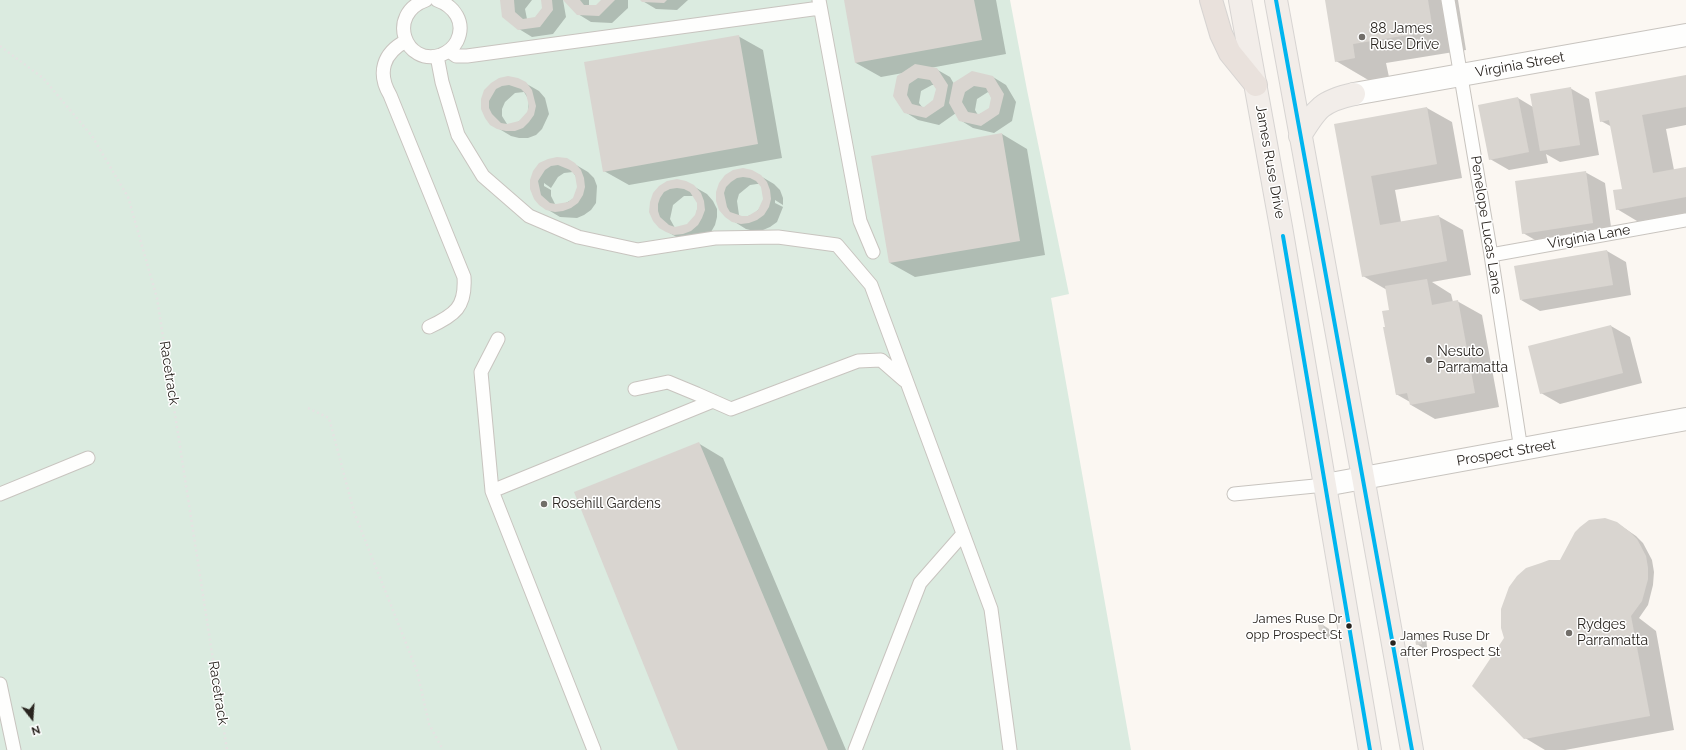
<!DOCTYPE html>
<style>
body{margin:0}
#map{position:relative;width:1686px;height:750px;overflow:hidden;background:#fbf7f2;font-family:Raleway,sans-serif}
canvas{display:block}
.north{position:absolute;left:12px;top:698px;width:40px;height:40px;-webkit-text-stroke:3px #fff;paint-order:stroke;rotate:163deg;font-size:11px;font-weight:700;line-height:16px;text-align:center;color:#29241f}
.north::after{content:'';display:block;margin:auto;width:14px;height:18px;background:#29241f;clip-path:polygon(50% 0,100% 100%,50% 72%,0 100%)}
</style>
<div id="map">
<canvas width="1686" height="750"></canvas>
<div class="north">N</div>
</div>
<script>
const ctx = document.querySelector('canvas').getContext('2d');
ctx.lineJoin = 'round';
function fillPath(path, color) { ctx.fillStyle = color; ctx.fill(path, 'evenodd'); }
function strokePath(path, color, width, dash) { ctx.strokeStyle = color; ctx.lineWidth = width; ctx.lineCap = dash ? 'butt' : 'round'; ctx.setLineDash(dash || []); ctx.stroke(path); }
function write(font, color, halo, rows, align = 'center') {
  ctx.font = font + ' Raleway,sans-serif'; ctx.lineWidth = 3; ctx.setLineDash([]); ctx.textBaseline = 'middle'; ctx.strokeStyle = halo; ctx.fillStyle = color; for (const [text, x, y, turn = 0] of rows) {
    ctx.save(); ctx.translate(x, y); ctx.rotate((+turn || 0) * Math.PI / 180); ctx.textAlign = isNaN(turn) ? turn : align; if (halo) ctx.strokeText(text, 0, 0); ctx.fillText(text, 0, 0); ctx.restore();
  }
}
fillPath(new Path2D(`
 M0 0H1010L1027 90 1069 294 1051 298 1131 750H0Z`), '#dbebe0');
fillPath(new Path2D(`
 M501 0H532L525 9 527 19 535 18 543 8 542 0H563L566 17 553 34 532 37 519 29Z
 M565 0H589V5L596 6 602 0H628V8L612 23 591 22 578 14Z
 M641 0H688L677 10 656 9Z
 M845 0H996L1006 54 930 68 936 69 950 77 954 84 993 77 1006 85 1016 102 1012 121 994 133 973 128 960 120 956 113 939 125 918 120 905 112 903 73 881 77 856 63ZM932 85H934L937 89 934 101 924 108 922 107 919 103 921 91ZM988 92 993 97 990 109 978 115 975 110 977 99Z
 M1326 0H1458L1466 50 1386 63 1389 77 1370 81 1336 61Z
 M738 36 763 50 782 158 629 185 604 171Z
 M1686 76V125L1666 129 1674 170 1686 168V215L1642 224 1617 209 1623 190 1612 127 1601 121Z
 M518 79 539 91 545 98 549 114 542 129 536 135 528 138H519L511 136 491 124 485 91ZM524 92 529 100 528 112 524 118 513 125 507 124 502 116V109L505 102 515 93Z
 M1570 88 1589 99 1599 155 1560 162 1546 154 1548 163 1509 170 1490 159 1479 106 1518 98 1533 107Z
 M1427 108 1452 122 1462 178 1395 190 1401 222 1438 216 1463 230 1471 275 1432 282 1451 294 1453 302 1457 301 1482 315 1499 407 1435 419 1411 405 1410 402 1396 394 1387 328 1390 310 1387 290 1363 276 1335 125Z
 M1002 134 1027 149 1045 255 915 277 890 263 872 157Z
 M566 159 588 172 594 178 597 186 596 203 591 210 584 215 577 218 560 217 540 205 534 171ZM573 172 578 180 577 193 573 199 562 205 555 204 551 196V190L544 186V183L551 188 558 177 564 173Z
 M752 171 774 184 780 190 783 198V205L775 200V203L783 207 777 222 770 227 763 230 754 231 746 229 725 216 720 183ZM757 184H760L764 192 763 205 754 214 742 218 739 215 737 201 739 194 750 185Z
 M1585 172 1605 183 1612 234 1542 244 1523 233Z
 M686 182 707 194 713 201 717 209V217L715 225 711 232 680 239 659 227 654 194ZM684 196H694L698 203 696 216 688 225 675 228 670 219 673 205Z
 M1607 251 1626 262 1631 295 1540 311 1521 300Z
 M1611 326 1630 337 1642 383 1560 404 1541 393Z
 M698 443 723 458 846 750H679Z
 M1617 523 1636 536 1643 543 1652 560 1654 572 1653 585 1648 605 1639 618 1656 631 1674 730 1565 750H1545L1525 738 1562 561Z
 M1323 625 1329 629 1331 638 1327 639 1321 635Z
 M1420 634 1426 637 1427 647 1423 648 1417 644Z`), '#0003');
fillPath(new Path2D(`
 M500 0H514L515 12 523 19 535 17 542 8 541 0H552L553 10 540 27 518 30 502 17Z
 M563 0H580L584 5H596L601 0H615L599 16 577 15Z
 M640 0H667L664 3 642 2Z
 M844 0H974L982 40 855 63Z
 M1325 0H1428L1433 31 1353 44 1355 58 1335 62Z
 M739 35 758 144 603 172 584 62Z
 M915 64 937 68 948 85 944 106 926 118 904 113 893 96 897 76ZM918 78 930 80 936 89 933 100 924 107 912 104 907 95 909 84Z
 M972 71 993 76 1004 94 999 114 981 126 959 121 949 103 953 83ZM974 86 986 88 991 98 989 108 979 114 968 112 962 102 965 92Z
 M1686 75V107L1642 115 1653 173 1686 167V197L1616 210 1613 190 1622 189 1609 120 1600 122 1595 92Z
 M508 76 518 78 526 82 532 90 536 106 534 115 529 122 523 128 515 131H506L497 129 490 125 485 118 481 109V99L484 90 491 83 499 78ZM509 85 521 89 526 94 529 106 527 112 519 121 507 124 501 123 492 114 489 108V101L496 89 502 86Z
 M1571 87 1580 145 1540 151 1530 94Z
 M1518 97 1529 152 1489 160 1478 105Z
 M1427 107 1437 164 1371 176 1380 225 1439 215 1447 261 1362 277 1334 124Z
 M1002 133 1020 241 889 263 871 156Z
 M557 157 567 158 575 163 581 170 584 178 585 187 583 195 578 203 571 208 563 211 555 212 546 210 539 205 534 199 530 189V180L533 171 539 163 548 159ZM558 165 570 170 575 175 577 187 573 198 568 202 556 204 550 203 541 195 538 181 545 170 551 166Z
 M743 168 752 170 761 175 767 182 770 190 771 199 769 207 764 215 757 220 749 223 741 224 732 222 725 217 719 210 716 201V192L719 183 725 175 733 170ZM743 177 750 178 756 181 761 187 763 199 758 210 748 216H742L730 212 727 207 724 193 726 187 731 182 737 178Z
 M1586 171 1593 223 1522 234 1515 181Z
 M677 179 686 181 694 185 701 193 704 201 705 210 702 218 698 225 691 231 683 234 674 235 666 232 659 228 653 221 649 212 650 202 653 193 659 186 667 181ZM677 188 684 189 690 192 697 203V209L695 215 687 224 675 227 669 225 660 217 658 211V204L660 198 664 192 670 189Z
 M1607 250 1613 285 1520 300 1514 266Z
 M1427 279 1432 305 1458 300 1475 393 1410 405 1407 393 1396 395 1383 327H1385L1382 311 1389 310 1385 286Z
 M1611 325 1623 373 1540 394 1528 346Z
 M699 442 828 750H678L574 492Z
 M1605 518 1617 522 1630 532 1637 539 1646 556 1648 568V579L1642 601 1631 616 1650 716 1524 739 1472 686 1504 638 1501 628V609L1509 587 1517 576 1526 568 1541 563 1549 560H1560L1575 532 1580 527 1589 520Z
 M1323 624 1325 635 1320 636 1318 625Z
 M1420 633 1422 644 1416 645 1414 634Z`), '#d9d5d0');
const service = new Path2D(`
 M426 0C386 14 405 67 441 55 448 52 454 47 457 41 466 22 454 6 437 0
 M819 0 860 221 873 252
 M1448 0 1491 255 1521 450
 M406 41C383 53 377 73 390 95L464 277C466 307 455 315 429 327
 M449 51 456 56H467L820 8
 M437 56 442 82 458 135 483 176 529 216 578 237 638 250 715 238 778 237 837 245 871 285 991 609 1010 750
 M1491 255 1686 220
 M635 389 668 382 697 394 731 409 858 361 881 360 904 380
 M492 491 481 372 498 339
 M0 494 88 458
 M1234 494 1325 485
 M0 684 14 750
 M594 750 492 491 713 401
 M855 750 920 583 963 534`);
const minor = new Path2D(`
 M1354 94 1686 35`);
const tertiary = new Path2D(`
 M1325 485 1686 419`);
const primary = new Path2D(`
 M1240 0 1281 227 1370 750
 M1276 0 1363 477 1412 750
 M1300 136C1317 108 1322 101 1354 94`);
const motorway = new Path2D(`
 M1211 0 1221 34 1230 53 1256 85`);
strokePath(service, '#c8c4bf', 15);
strokePath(minor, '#c8c4bf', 24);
strokePath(tertiary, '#c8c4bf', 24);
strokePath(primary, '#d7d4d2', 24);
strokePath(motorway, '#d7d4d2', 24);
strokePath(new Path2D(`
 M0 46 43 78 92 136 128 197 157 298 227 750
 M308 408 329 418 354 512 417 671 429 724 443 750`), '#e5e3e2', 2.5, [2, 3]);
strokePath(service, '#fefefd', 13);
strokePath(minor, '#fefefd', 22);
strokePath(tertiary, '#fefefd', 22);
strokePath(primary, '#f2ede9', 22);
strokePath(motorway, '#e9e1dc', 22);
strokePath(new Path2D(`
 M1276 0 1412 750
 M1283 236 1370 750`), '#00b5ef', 4);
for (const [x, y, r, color] of [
 [1362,37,4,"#726e69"],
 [1429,360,4,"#726e69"],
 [544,504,4,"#726e69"],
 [1349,626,3.5,"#29241f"],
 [1569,633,4,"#726e69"],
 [1393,643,3.5,"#29241f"]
]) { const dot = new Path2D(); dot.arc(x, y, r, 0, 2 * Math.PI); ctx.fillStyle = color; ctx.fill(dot); strokePath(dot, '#fff', 1.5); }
write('13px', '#29241f', '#fff', [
 ["James Ruse Dr",1342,619],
 ["opp Prospect St",1342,635],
 ["James Ruse Dr",1400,636,"left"],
 ["after Prospect St",1400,652,"left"]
], 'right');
write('14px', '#29241f', '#fff', [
 ["88 James",1370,29],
 ["Ruse Drive",1370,45],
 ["Nesuto",1437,352],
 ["Parramatta",1437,368],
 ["Rosehill Gardens",552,504],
 ["Rydges",1577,625],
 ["Parramatta",1577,641]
], 'left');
write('14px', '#29241f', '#fff', [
 ["Virginia Street",1520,65,-10],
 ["James Ruse Drive",1270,162,80],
 ["Penelope Lucas Lane",1486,225,81],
 ["Virginia Lane",1589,237,-10],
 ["Racetrack",169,373,81],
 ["Prospect Street",1506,453,-10],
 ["Racetrack",218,693,81]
]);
</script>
